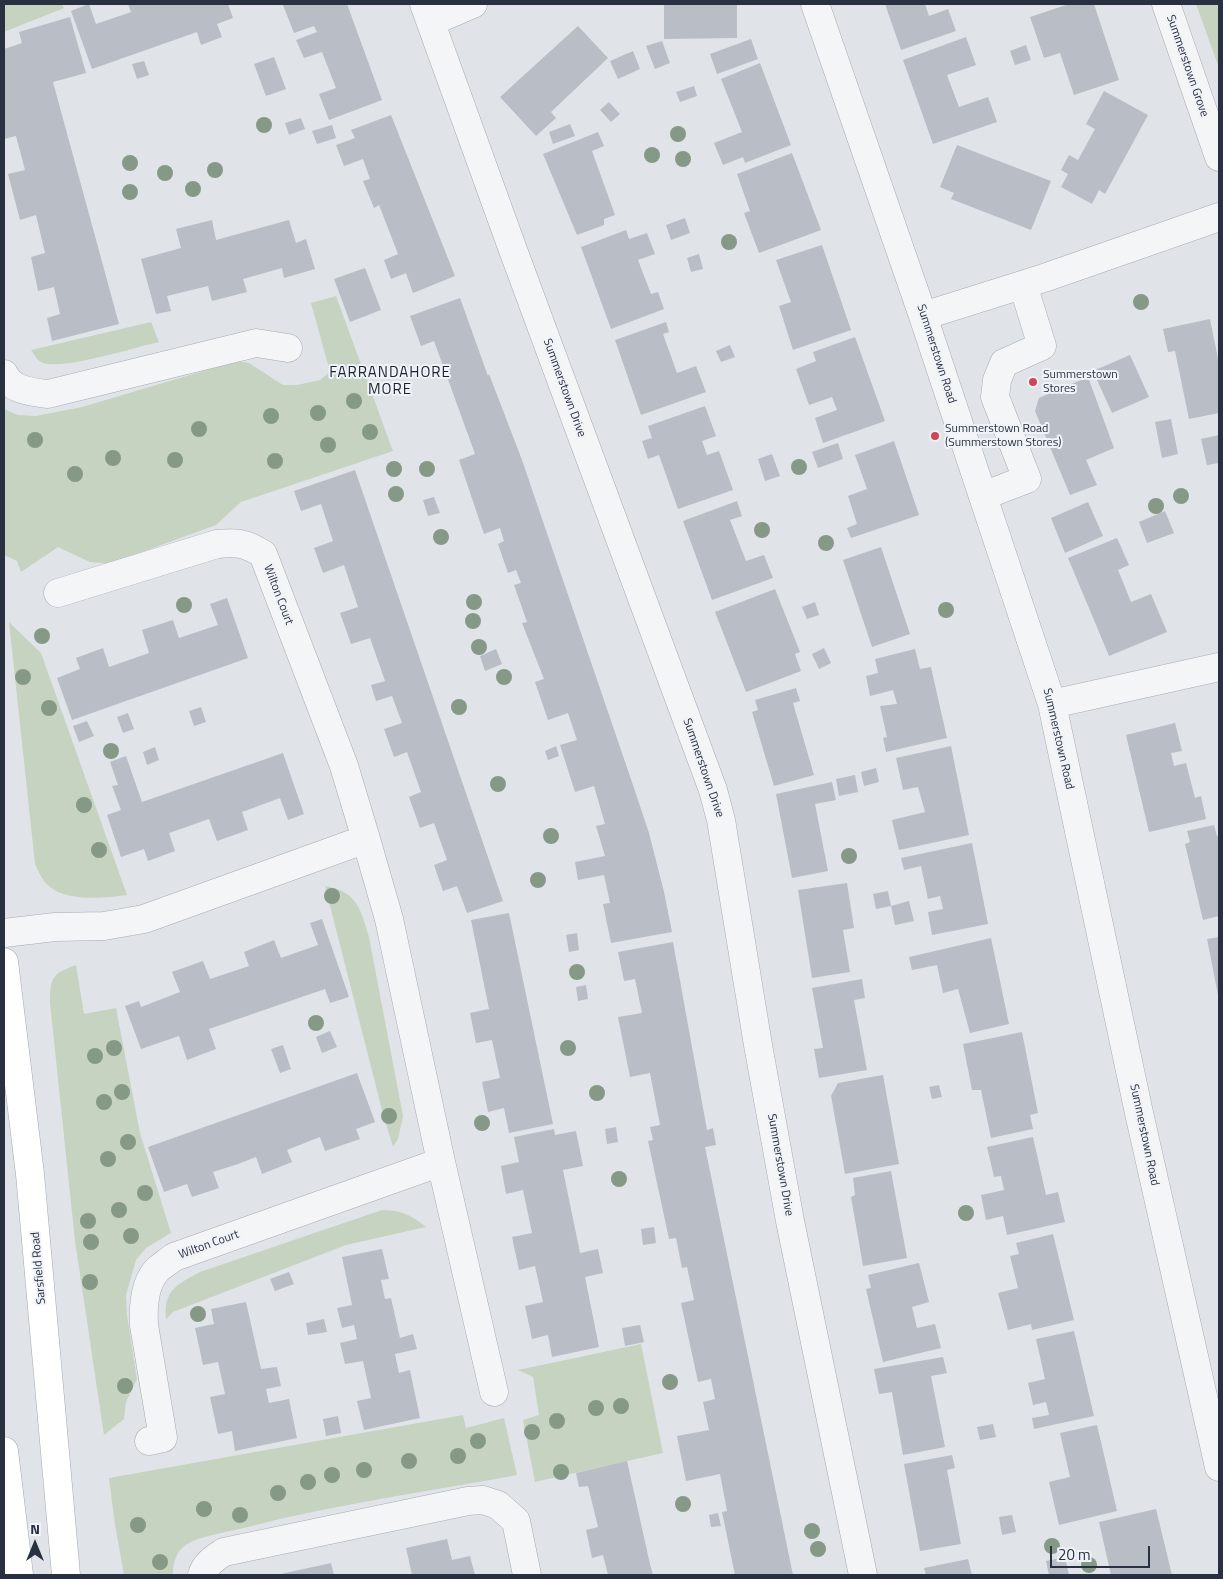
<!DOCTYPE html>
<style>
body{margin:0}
#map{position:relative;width:1223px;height:1579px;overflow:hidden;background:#e0e4e9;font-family:"Titillium Web",sans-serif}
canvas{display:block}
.frame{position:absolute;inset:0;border:5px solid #293141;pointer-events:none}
.north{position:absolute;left:10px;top:1519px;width:50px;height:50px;-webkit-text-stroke:4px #f0f3f7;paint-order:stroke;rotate:0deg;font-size:14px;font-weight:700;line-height:20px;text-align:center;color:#293141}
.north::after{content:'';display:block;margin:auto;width:18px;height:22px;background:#293141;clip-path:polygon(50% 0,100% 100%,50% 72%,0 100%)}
.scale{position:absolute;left:1050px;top:1546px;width:100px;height:22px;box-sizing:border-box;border:2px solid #293141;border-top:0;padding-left:6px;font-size:15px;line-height:18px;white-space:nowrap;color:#293141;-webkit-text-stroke:4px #f0f3f7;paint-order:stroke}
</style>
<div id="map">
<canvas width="1223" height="1579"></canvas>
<div class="frame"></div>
<div class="north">N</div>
<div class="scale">20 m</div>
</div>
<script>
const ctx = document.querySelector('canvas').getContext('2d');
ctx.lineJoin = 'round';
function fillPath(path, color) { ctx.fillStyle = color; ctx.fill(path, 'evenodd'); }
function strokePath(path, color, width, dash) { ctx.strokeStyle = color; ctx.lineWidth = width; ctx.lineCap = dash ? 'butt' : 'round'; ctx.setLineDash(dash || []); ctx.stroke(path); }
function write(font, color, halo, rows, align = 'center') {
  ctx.font = font + ' "Titillium Web",sans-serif'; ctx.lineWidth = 4; ctx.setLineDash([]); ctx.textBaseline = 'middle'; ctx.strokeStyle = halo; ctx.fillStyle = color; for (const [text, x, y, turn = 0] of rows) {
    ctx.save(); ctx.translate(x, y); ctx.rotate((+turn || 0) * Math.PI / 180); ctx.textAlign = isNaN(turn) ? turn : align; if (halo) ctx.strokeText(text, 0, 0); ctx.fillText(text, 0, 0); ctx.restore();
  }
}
fillPath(new Path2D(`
 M4 4H62L64 8 4 32Z
 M1196 4H1219V68Z
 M336 296 393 451 241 502 216 525 109 564 90 562 58 547 21 572 17 561 4 555V409L18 415 36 416 82 407 237 361 249 363 283 385H297L320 380 330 372 311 303Z
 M151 322 159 342C136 347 58 372 41 362 37 360 34 354 31 350Z
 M9 622 41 653 127 895C105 898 68 902 50 887 42 881 39 872 35 864Z
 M325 886C357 892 360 907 369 937L403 1116 398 1139 393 1147 382 1110Z
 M76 965 84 1014 116 1008 140 1133 171 1233 146 1248 136 1260 126 1295 127 1315 137 1379 126 1402 124 1419 104 1435 75 1241 50 1003C50 977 52 974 76 965Z
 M382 1210C401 1210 411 1215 426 1227L346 1245 173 1312 166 1319C163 1290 178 1284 200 1272Z
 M641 1344 663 1453 535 1482 523 1420 539 1415 533 1377 518 1370Z
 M463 1415 466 1428 504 1418 517 1475C427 1492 336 1504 248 1527 232 1531 201 1536 189 1543 176 1550 173 1563 173 1575H124L115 1525 109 1478Z`), '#c6d3c1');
fillPath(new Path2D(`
 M89 4 96 24 131 12 128 4H228L233 18 217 24 222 37 201 45 197 32 92 69 71 11Z
 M287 4H347L382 100 329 120 319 94 336 88 322 52 304 58 296 40 317 32 314 26 294 33 283 5Z
 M664 4H737V38L664 39Z
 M885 4H925L929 16 948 9 956 31 901 50Z
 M1069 4H1094L1119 80 1074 95 1060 53 1044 58 1030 17Z
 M70 17 86 73 53 82 119 324 52 341 47 318 60 314 54 287 38 291 31 257 45 253 36 215 20 220 8 174 25 170 16 136 4 139V49L22 43 19 32Z
 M578 26 608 58 551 112 556 118 536 136 500 97Z
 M966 37 976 65 947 75 959 107 988 97 997 122 933 144 903 60Z
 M751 39 758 59 717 74 710 54Z
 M662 41 670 63 655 69 646 46Z
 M1026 45 1031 60 1015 65 1010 51Z
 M633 51 640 69 618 79 610 61Z
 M274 57 286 89 266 96 254 64Z
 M144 61 149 75 137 79 132 64Z
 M760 63 791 145 745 163 743 157 723 165 714 143 742 132 721 79Z
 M694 86 697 96 680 102 676 92Z
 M1104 91 1148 115 1105 194 1099 190 1092 204 1061 187 1068 174 1061 170 1069 155 1078 160 1095 129 1086 124Z
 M609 102 620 114 611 122 600 110Z
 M391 115 455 276 413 293 406 273 391 279 384 260 398 254 379 205 374 208 363 181 370 179 363 159 344 166 336 145 355 138 351 130Z
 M301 118 305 129 289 135 285 123Z
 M570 124 575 136 553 144 549 132Z
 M332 125 336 138 317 144 312 131Z
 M598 132 604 146 592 151 615 215 604 219V225L577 235 543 154Z
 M957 145 1051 181 1031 230 951 199 954 193 940 187Z
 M792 153 821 230 759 253 744 213 750 211 737 174Z
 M685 218 690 233 671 240 666 225Z
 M212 220 216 240 289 220 296 243 306 239 315 269 284 278 282 268 243 279 247 292 212 301 208 286 167 296 171 311 156 314 141 259 181 248 176 229Z
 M626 230 629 239 647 233 655 254 638 260 651 294 658 292 664 309 611 329 581 247Z
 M822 245 851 330 793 350 779 306 791 302 776 260Z
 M699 254 703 269 691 272 687 258Z
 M365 268 381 310 350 322 334 279Z
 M460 298 488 376 489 374 522 460 635 791 649 833 664 892 672 932 611 943 603 904 610 903 604 875 578 880 575 862 605 856 596 826 605 824 594 786 575 792 560 745 577 740 568 713 548 720 535 682 544 679 522 623 527 622 514 585 521 583 516 570 508 573 498 544 504 541 500 528 484 534 459 460 475 454 434 341 421 346 410 316Z
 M1210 319 1219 364V413L1189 419 1175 351 1168 352 1163 329Z
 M666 322 669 332 663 334 677 373 696 366 706 392 641 415 615 340Z
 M855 337 885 421 823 443 815 418 837 410 832 397 809 405 796 369 816 361 813 352Z
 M730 345 735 357 721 362 716 351Z
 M1130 355 1149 397 1112 413 1093 371Z
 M1088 377 1114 448 1086 460 1097 485 1070 495 1035 411 1039 398Z
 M705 406 716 436 702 441 707 455 719 451 733 490 678 509 659 455 648 459 642 441 652 438 648 426Z
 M1171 419 1178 454 1162 458 1155 422Z
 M1219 435V463L1207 465 1201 439Z
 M894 441 919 515 851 538 847 528 857 524 848 496 867 489 855 455Z
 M838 443 843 459 818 468 812 452Z
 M772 454 780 476 765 481 758 459Z
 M355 470 503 901 467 913 457 886 443 891 434 865 447 860 434 823 420 828 409 797 421 792 407 752 394 757 384 729 402 723 392 696 376 701 371 685 385 681 370 638 351 644 340 613 358 607 344 565 323 573 314 548 333 541 321 504 301 511 294 491Z
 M434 497 440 513 428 516 423 500Z
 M737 501 742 516 730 520 746 561 764 555 773 578 712 600 683 521Z
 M1088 502 1103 536 1065 553 1051 518Z
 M1165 511 1174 533 1147 543 1139 522Z
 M1117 538 1129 565 1118 570 1131 602 1151 594 1167 632 1109 656 1068 558Z
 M881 547 910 634 872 647 843 560Z
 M775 589 800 652 795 654 801 671 746 692 715 612Z
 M227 598 248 658 72 720 57 678 80 669 76 658 103 648 109 667 149 653 142 630 173 620 179 638 218 625 210 604Z
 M815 602 819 615 807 619 802 607Z
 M824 648 831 663 819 669 812 654Z
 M496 649 502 664 485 671 480 656Z
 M915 649 920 669 931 667 947 738 886 752 883 738 887 737 880 706 897 704 893 690 870 696 866 676 878 673 875 659Z
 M796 688 800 701 793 703 814 775 774 786 752 712 758 710 755 700Z
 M201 707 206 722 194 726 189 711Z
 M128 713 134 729 123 733 117 717Z
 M87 721 94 736 79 742 73 726Z
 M1175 723 1182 751 1171 753 1174 766 1186 763 1195 798 1201 796 1206 819 1149 832 1126 735Z
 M556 746 559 756 548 760 545 751Z
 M951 746 969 835 899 850 892 820 925 812 918 787 903 790 896 758Z
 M155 747 159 760 147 765 143 752Z
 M283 753 304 814 288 820 280 798 242 812 248 830 217 841 209 819 169 833 175 851 148 861 144 849 121 857 107 815 121 810 112 786 118 785 110 762 126 756 142 802Z
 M876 768 879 782 864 786 861 772Z
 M855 775 858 792 839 796 836 779Z
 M832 782 836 800 815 804 828 871 792 878 776 794Z
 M1214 825 1217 836H1219V916L1203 920 1185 844 1190 842 1187 831Z
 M972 843 988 924 932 935 928 912 943 909 940 896 928 899 921 866 904 870 901 858Z
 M847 883 854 928 843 930 850 972 812 978 798 890Z
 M888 891 891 906 876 909 873 894Z
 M909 901 914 921 895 925 891 906Z
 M509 913 553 1124 509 1133 504 1108 488 1112 482 1082 500 1078 492 1040 476 1043 470 1013 489 1009 471 920Z
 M322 919 349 997 330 1003 325 989 209 1029 216 1049 187 1060 179 1036 141 1049 125 1006 139 1001 141 1007 180 992 172 972 203 961 210 979 249 966 244 952 274 940 281 958 318 945 310 923Z
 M577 933 579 950 569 952 566 935Z
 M1219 937V995H1218L1207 939Z
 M991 938 1009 1024 970 1033 958 989 943 993 937 965 912 970 909 957Z
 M673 942 707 1130 713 1128 716 1145 705 1147 793 1575H735L722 1512 727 1511 720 1474 686 1481 677 1436 709 1430 703 1402 715 1399 711 1379 698 1382 681 1303 694 1300 687 1267 682 1268 676 1238 669 1239 648 1141 653 1140 650 1127 660 1125 650 1073 630 1077 618 1017 642 1013 635 979 624 981 618 952Z
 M862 979 865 998 854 1000 867 1070 819 1078 814 1049 823 1048 812 988Z
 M586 985 588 999 578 1001 576 987Z
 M330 1031 337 1047 322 1053 316 1037Z
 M1022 1032 1038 1113 1030 1115 1033 1129 991 1138 981 1090H972L963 1044Z
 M283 1045 291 1069 280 1073 271 1049Z
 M357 1073 375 1122 356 1129 360 1139 325 1151 320 1137 287 1150 292 1162 262 1174 256 1157 238 1164 213 1172 219 1188 192 1197 187 1184 164 1192 148 1147Z
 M883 1075 899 1164 845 1174 831 1096 838 1083Z
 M939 1085 942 1097 932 1099 929 1087Z
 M616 1127 618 1142 607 1144 605 1129Z
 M554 1129 555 1135 576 1131 583 1166 563 1170 580 1253 598 1249 603 1273 585 1277 599 1347 552 1357 548 1335 532 1339 525 1306 543 1302 535 1266 519 1270 512 1237 532 1233 523 1190 506 1194 501 1166 519 1162 514 1137Z
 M1033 1137 1046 1195 1058 1192 1065 1222 1007 1235 1003 1216 986 1220 981 1195 1004 1190 1001 1176 994 1177 987 1147Z
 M891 1171 907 1258 863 1266 851 1197 855 1195 853 1178Z
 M654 1227 656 1243 643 1245 641 1229Z
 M1053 1234 1074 1320 1032 1330 1031 1324 1008 1330 998 1293 1018 1288 1010 1256 1019 1254 1016 1243Z
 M382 1249 389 1279 381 1280 385 1299 391 1298 400 1338 413 1334 417 1349 395 1354 399 1373 410 1370 420 1418 364 1430 357 1401 371 1398 363 1361 345 1364 340 1343 357 1339 354 1325 342 1328 337 1308 352 1305 342 1257Z
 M919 1263 929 1302 912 1307 917 1328 935 1324 941 1348 883 1362 866 1289 871 1288 868 1275Z
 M289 1272 294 1284 275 1291 270 1279Z
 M246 1302 261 1369 277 1367 281 1386 266 1389 269 1403 289 1399 297 1438 235 1451 232 1431 218 1434 210 1397 225 1394 218 1362 203 1365 195 1328 214 1324 211 1309Z
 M324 1319 327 1332 308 1335 306 1323Z
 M640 1325 644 1342 625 1346 622 1328Z
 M1074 1331 1094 1416 1034 1429 1032 1418 1049 1415 1046 1402 1033 1405 1028 1383 1045 1379 1036 1339Z
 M943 1357 947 1373 931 1376 945 1447 903 1455 892 1392 879 1394 874 1369Z
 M338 1416 341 1433 326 1436 323 1419Z
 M993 1424 996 1437 980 1440 977 1427Z
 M1097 1425 1117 1511 1059 1525 1049 1482 1070 1477 1060 1433Z
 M952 1455 955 1468 947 1470 961 1544 920 1551 904 1464Z
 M627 1461 650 1564 653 1575H608L603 1555 592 1558 586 1530 598 1527 588 1486 579 1487 576 1473Z
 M1156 1509 1172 1575H1111L1099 1522Z
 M718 1513 721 1526 711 1527 709 1515Z
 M1012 1515 1016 1532 1002 1535 999 1517Z
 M447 1539 452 1560 470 1556 475 1575H412L406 1548Z
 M1065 1557 1069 1575H1049L1046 1561Z
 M968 1559 972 1575H926L924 1568Z
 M331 1563 334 1575H281V1574Z`), '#b8bdc6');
const minor = new Path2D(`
 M424 4 513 250 713 790 721 820 758 1045 790 1221 863 1575
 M815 4 923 316 1052 704 1139 1113 1219 1467
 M1166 4 1219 157
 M431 22 473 4
 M923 316 1044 278 1219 217
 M4 374C12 391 32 392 48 394L256 343 288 348
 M983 496 1027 479 995 397 997 380 1004 363 1042 346 1023 285
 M1052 704 1219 667
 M4 933 55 927 104 926 144 919 366 839 344 766 263 554C245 543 238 542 217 544L58 593
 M441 1162 494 1392
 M149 1441 163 1438 144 1325C143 1307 144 1283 158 1269 163 1265 169 1261 174 1257L441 1162 389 919 366 839
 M202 1575C205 1564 215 1558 224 1552L468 1501 483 1500 498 1505 516 1521 527 1575`);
const major = new Path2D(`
 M4 962 30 1174 66 1575
 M4 1451 19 1575`);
strokePath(minor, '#a5abb3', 29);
strokePath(major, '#a0a8b5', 29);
strokePath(minor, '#f3f5f7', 28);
strokePath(major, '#fff', 28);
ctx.fillStyle = '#869987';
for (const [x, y] of [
 [264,125],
 [678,134],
 [652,155],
 [683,159],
 [130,163],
 [215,170],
 [165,173],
 [193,189],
 [130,192],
 [729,242],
 [1141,302],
 [354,401],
 [318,413],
 [271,416],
 [199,429],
 [370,432],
 [35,440],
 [328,445],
 [113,458],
 [175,460],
 [275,461],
 [799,467],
 [394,469],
 [427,469],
 [75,474],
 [396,494],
 [1181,496],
 [1156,506],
 [762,530],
 [441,537],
 [826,543],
 [474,602],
 [184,605],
 [946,610],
 [473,621],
 [42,636],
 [479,647],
 [23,677],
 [504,677],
 [459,707],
 [49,708],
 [111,751],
 [498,784],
 [84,805],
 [551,836],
 [99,850],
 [849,856],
 [538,880],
 [332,896],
 [577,972],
 [316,1023],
 [114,1048],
 [568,1048],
 [95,1056],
 [122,1092],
 [597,1093],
 [104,1102],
 [389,1116],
 [482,1123],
 [128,1142],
 [108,1159],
 [619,1179],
 [145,1193],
 [119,1210],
 [966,1213],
 [88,1221],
 [131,1236],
 [91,1242],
 [90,1282],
 [198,1314],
 [670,1382],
 [125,1386],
 [621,1406],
 [596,1408],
 [557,1421],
 [532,1432],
 [478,1441],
 [458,1456],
 [409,1461],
 [364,1470],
 [561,1472],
 [332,1475],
 [308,1482],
 [278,1493],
 [683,1504],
 [204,1509],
 [240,1515],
 [138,1525],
 [812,1531],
 [1052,1546],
 [818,1549],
 [160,1562],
 [1089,1565]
]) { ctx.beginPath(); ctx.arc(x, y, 8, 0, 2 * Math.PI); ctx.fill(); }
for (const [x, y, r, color] of [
 [1033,382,5,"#ce4657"],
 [935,436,5,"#ce4657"]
]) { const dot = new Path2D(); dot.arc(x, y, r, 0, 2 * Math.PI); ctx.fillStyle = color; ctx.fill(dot); strokePath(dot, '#f0f3f7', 2); }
write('12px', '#293141', '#f0f3f7', [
 ["Summerstown Grove",1187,66,71],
 ["Summerstown Road",936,354,72],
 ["Summerstown Drive",564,388,70],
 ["Wilton Court",278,595,69],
 ["Summerstown Road",1058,739,77],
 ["Summerstown Drive",703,768,71],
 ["Summerstown Road",1144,1135,78],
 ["Summerstown Drive",780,1165,80],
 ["Wilton Court",209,1245,-20],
 ["Sarsfield Road",39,1268,-95]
]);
write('12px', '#293141', '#f0f3f7', [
 ["Summerstown",1043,375],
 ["Stores",1043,389],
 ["Summerstown Road",945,429],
 ["(Summerstown Stores)",945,443]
], 'left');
ctx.letterSpacing = '1px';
write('15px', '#1b2231', '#f0f3f7', [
 ["FARRANDAHORE",390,373],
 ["MORE",390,390]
]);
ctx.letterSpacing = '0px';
</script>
